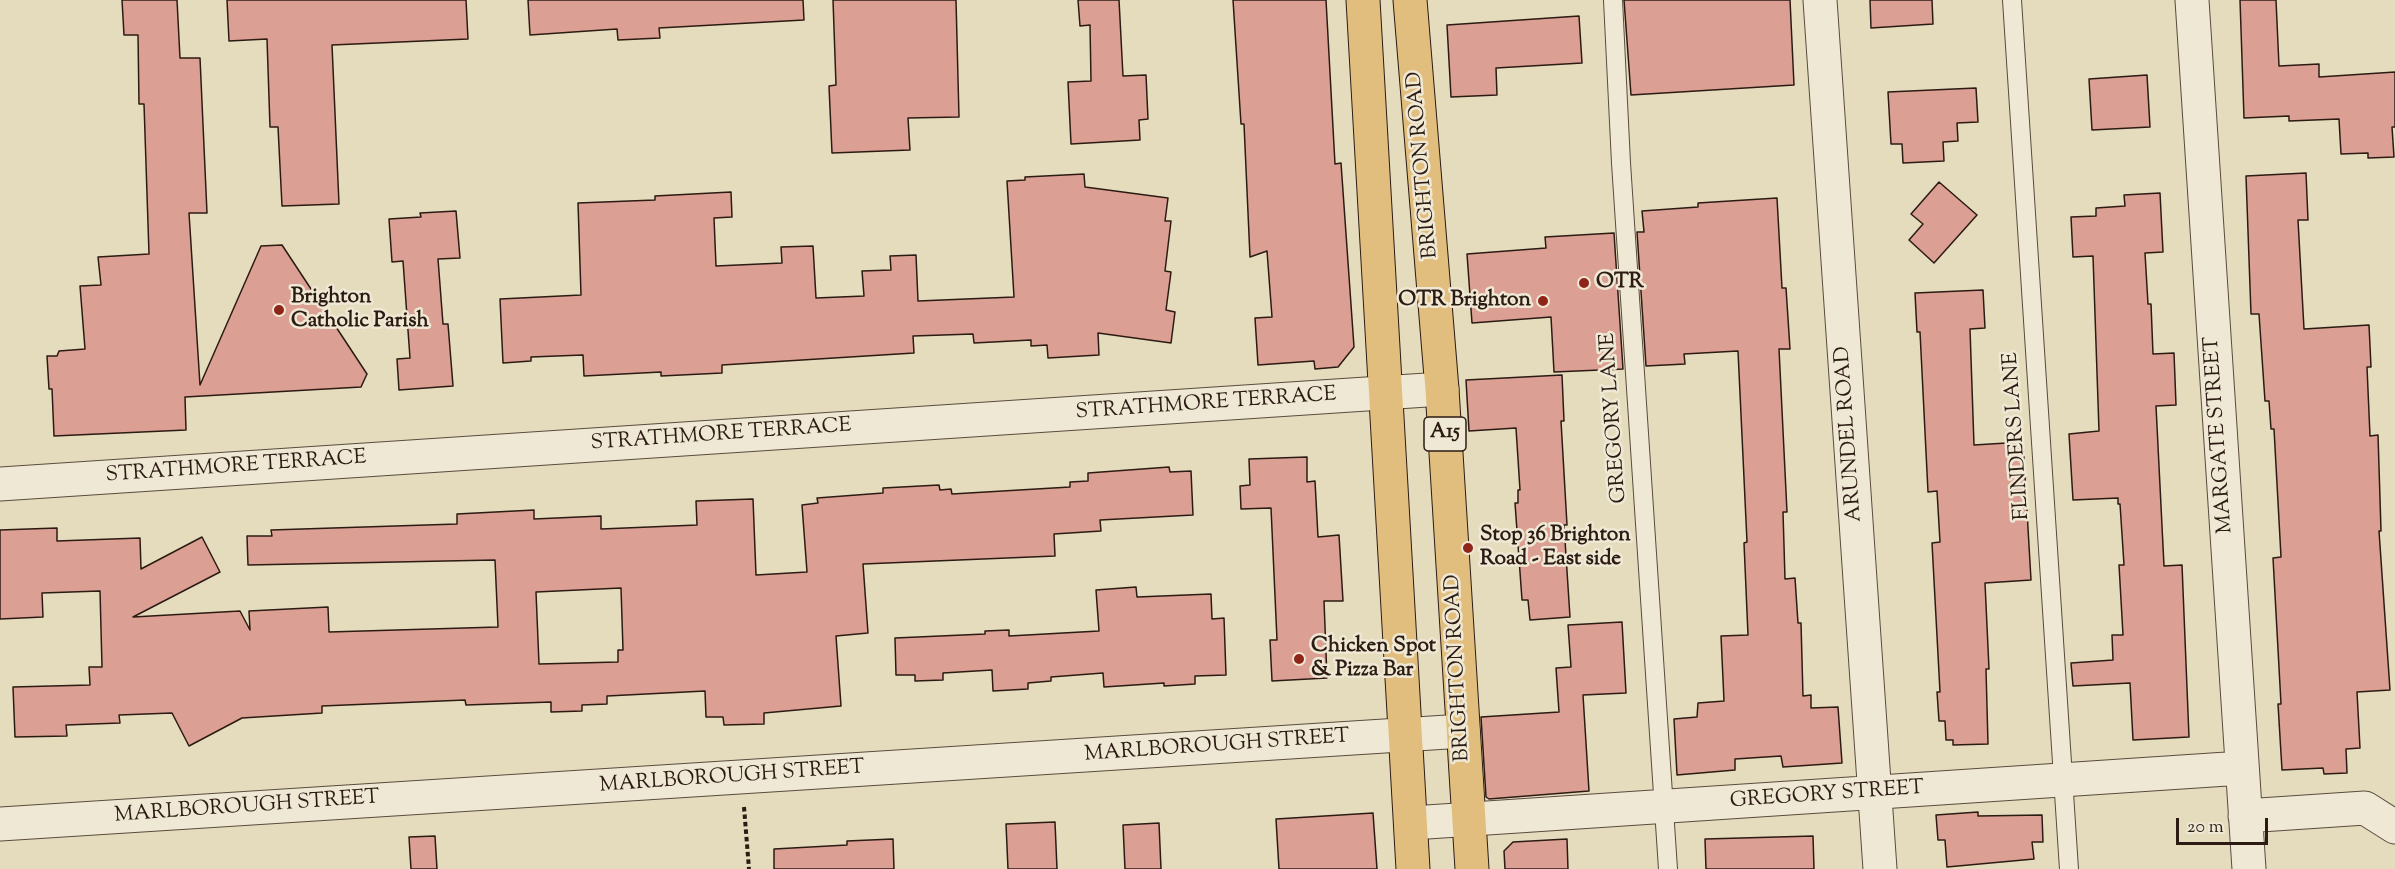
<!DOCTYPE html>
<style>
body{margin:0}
#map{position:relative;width:2395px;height:869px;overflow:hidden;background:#e5dcbd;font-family:"Sorts Mill Goudy",serif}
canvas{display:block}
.scale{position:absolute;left:2176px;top:818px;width:92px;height:27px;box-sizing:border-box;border:3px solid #2c1b13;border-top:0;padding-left:8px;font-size:18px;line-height:21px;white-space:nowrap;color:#2c1b13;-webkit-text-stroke:4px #eee8d4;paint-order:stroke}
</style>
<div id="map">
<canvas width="2395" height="869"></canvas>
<div class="scale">20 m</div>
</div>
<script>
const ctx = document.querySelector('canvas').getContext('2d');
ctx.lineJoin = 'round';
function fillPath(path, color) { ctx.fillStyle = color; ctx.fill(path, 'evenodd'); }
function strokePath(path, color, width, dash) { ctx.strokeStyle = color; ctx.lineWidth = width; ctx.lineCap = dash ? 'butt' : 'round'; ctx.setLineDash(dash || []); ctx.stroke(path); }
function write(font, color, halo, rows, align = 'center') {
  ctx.font = font + ' "Sorts Mill Goudy",serif'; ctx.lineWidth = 5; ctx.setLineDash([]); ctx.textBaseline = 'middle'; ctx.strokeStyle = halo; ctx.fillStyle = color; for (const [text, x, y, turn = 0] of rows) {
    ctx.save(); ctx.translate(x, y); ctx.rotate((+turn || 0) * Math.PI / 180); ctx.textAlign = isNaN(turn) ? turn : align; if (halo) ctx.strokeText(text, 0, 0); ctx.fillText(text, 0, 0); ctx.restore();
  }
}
const building = new Path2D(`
 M122 0H177L180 58H200L207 213H189L200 385 261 246 282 245 367 374 361 387 185 397 186 430 54 436 52 389H49L47 356H57L59 351 85 349 80 286 101 285 98 257 149 254 144 104H139L138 35H124Z
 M227 0H466L468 39 332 45 339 204 282 206 278 127H270L267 39 229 41Z
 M528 0H803L804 20 659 28 660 38 618 40 617 29 530 35Z
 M833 0H956L959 117 908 118 910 150 832 153 829 86 836 85Z
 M1078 0H1119L1123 76 1146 75 1148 119 1139 120 1140 140 1071 144 1068 82 1091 81 1090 25 1080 26Z
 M1233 0H1326L1335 164 1341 163 1354 347 1338 367 1315 369 1314 361 1258 365 1255 318 1272 317 1267 251 1250 257 1244 124H1241Z
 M1624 0H1790L1794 85 1631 95Z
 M1870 0H1932L1933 24 1871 28Z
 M2240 0H2276L2279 66 2319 64V77L2395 72V127H2392L2394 157 2368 158V153L2341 154 2339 119 2289 121V116L2244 118Z
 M1579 16 1582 63 1496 68 1497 95 1451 97 1447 25Z
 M2147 75 2150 127 2092 130 2089 79Z
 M1976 88 1978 122 1957 123 1958 141 1943 142 1944 161 1903 163 1902 144H1891L1888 92Z
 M2306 173 2308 220H2298L2304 329 2369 325 2371 367H2367L2370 436 2378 435 2381 531H2379L2390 690 2357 692 2360 748 2346 749 2347 773 2324 774 2323 768 2282 770 2278 704H2281L2273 558 2281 557 2274 429H2271L2269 401H2265L2259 314H2251L2246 176Z
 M1084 174 1085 187 1168 198 1165 221H1171L1165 271 1171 272 1166 310 1175 312 1171 343 1098 333 1099 355 1048 358 1047 345 1031 346V340L974 343 973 334 913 336 914 353 722 365V373L661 376V372L584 376 583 355 531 357V361L503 363 500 299 581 295 578 203 655 200V196L731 192 732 217 714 218 716 266 782 263 781 247 813 246 816 298 864 296 862 271 891 270 890 256 916 255 918 301 1014 297 1007 181 1025 180V177Z
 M1939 182 1977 215 1934 263 1909 240 1923 224 1911 214Z
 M2160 193 2163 252 2145 253 2148 304H2151L2153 354 2174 353 2176 405 2156 406 2164 566 2182 565 2189 737 2133 740 2130 683 2073 686 2071 663 2113 660 2112 635H2123L2119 565H2124L2120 504H2118V498L2073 500 2069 434 2099 431 2093 256 2073 257 2071 217 2096 216V208L2125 206 2124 195Z
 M1777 198 1782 288H1786L1790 349H1779L1787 512H1783L1785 579 1795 578 1798 623H1801L1803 696 1811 695V708L1838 707 1842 763 1783 767 1781 756 1735 759V770L1677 775 1674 719 1697 717 1698 703 1724 701 1721 636 1748 635 1744 543 1747 542 1738 351 1684 354 1685 364 1646 366 1637 232H1644L1642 211 1698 207V203Z
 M456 211 460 258 438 259 443 324H448L453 386 399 390 397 359 410 358 403 261 392 262 389 219 421 217 420 213Z
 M1614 233 1623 369 1554 372 1551 317 1472 323 1467 254 1546 248 1545 237Z
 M1983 290 1985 328 1970 329 1974 445 2023 442 2031 580 1985 583 1989 669H1986L1988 744 1953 745V740H1946L1945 721H1939L1937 692H1940L1932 543 1940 542 1937 491 1928 492 1920 332H1917L1915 293Z
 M1562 375 1564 421H1561L1567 525H1564L1570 617 1530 620 1528 600H1522L1515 503H1518V490H1520L1516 428 1469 431 1466 380Z
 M1307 457V482L1315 481 1318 537 1339 535 1343 601H1324L1327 678 1272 681 1270 640H1277L1271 508 1241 509 1240 486 1250 485 1249 459Z
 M1169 467 1170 472 1191 471 1193 515 1100 520 1101 531 1054 534 1055 556 863 564 868 633 836 636 841 706 764 713V724L724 725 723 717H706L705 691 607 696V704L582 705V711L551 712V702L466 705 465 700 322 706V713L242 718 189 746 172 713 119 715 120 723 66 725 67 736 15 737 13 687 90 685 89 667H102L100 591 42 593 43 617 0 619V530L57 528V541L140 538 141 569 202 537 220 572 133 617 240 611 250 630 249 611 328 607 329 632 498 627 495 560 248 565 247 536H272L271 530 457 524V514L534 510V519L601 516V529L697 525 696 501 753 499 756 575 807 572 802 505 818 503 817 498 883 493V488L939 485 940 490 951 489 952 494 1070 487V482L1088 481V473ZM621 588 623 650H618V662L539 664 536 592Z
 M1136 587 1137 597 1211 594 1212 619 1224 618 1226 675 1195 676V684L1164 686V683L1104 687 1103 673 1051 677V681L1028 683V689L993 691 992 670 943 673V680L915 681V675H896L895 638 985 634V631L1009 630V636L1099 631 1096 590Z
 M1622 622 1626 693 1583 695 1589 791 1489 799 1486 797 1481 717 1559 712 1556 668 1571 667 1568 625Z
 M1978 812V816L2042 815 2043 842H2032L2034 859 1947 867 1945 840H1938L1936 815Z
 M1373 813 1377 869H1279L1276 819Z
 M1055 822 1057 869H1008L1006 824Z
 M1159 823 1161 869H1125L1123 825Z
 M435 836 437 869H411L409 837Z
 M1813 836 1814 869H1706L1705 839Z
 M893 839 894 869H774V849L847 845V841Z
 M1567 839 1568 869H1505L1504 851 1513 842Z`);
fillPath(building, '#dc9f93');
strokePath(building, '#2c1b13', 1.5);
const service = new Path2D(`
 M1613 0 1621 163 1668 869
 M2012 0 2069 869`);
const minor = new Path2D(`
 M1820 0 1880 869
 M2192 0 2249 869
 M0 484 1442 389
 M2245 816 2365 808 2395 827
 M1412 823 2242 768
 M0 824 1463 731`);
const primary = new Path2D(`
 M1363 0 1413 869
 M1410 0 1442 389 1472 869`);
strokePath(service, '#5a4b3e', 20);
strokePath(minor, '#5a4b3e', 35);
strokePath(primary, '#2c1b13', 35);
strokePath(new Path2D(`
 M744 807 749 869`), '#2c1b13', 4, [4.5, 3]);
strokePath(service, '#eee8d4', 18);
strokePath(minor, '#eee8d4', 33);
strokePath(primary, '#e2be7e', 33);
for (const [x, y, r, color] of [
 [1584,283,6,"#8f2418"],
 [1543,301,6,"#8f2418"],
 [279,310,6,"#8f2418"],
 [1468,548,6,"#8f2418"],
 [1299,659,6,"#8f2418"]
]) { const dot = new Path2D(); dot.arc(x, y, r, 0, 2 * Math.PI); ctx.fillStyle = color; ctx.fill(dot); strokePath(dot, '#eee8d4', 2); }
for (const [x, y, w] of [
 [1445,434,42]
]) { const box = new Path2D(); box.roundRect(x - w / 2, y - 17, w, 34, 4.5); ctx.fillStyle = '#eee8d4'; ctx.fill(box); strokePath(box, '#2c1b13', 1.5); }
write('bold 20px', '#2c1b13', null, [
 ["A15",1445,434]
]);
write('21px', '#2c1b13', '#eee8d4', [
 ["BRIGHTON ROAD",1424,165,-95],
 ["STRATHMORE TERRACE",1206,405,-4],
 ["GREGORY LANE",1615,418,-94],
 ["ARUNDEL ROAD",1850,434,-94],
 ["MARGATE STREET",2220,435,-94],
 ["STRATHMORE TERRACE",721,436,-4],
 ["FLINDERS LANE",2018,436,-94],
 ["STRATHMORE TERRACE",236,468,-4],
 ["BRIGHTON ROAD",1459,668,-93],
 ["MARLBOROUGH STREET",1217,747,-4],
 ["MARLBOROUGH STREET",732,778,-4],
 ["GREGORY STREET",1827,796,-4],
 ["MARLBOROUGH STREET",247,808,-4]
]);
write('bold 21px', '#2c1b13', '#eee8d4', [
 ["OTR",1596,283],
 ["Brighton",291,298],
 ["Catholic Parish",291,322],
 ["OTR Brighton",1531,301,"right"],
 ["Stop 36 Brighton",1480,536],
 ["Road - East side",1480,560],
 ["Chicken Spot",1311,647],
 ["& Pizza Bar",1311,671]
], 'left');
</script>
